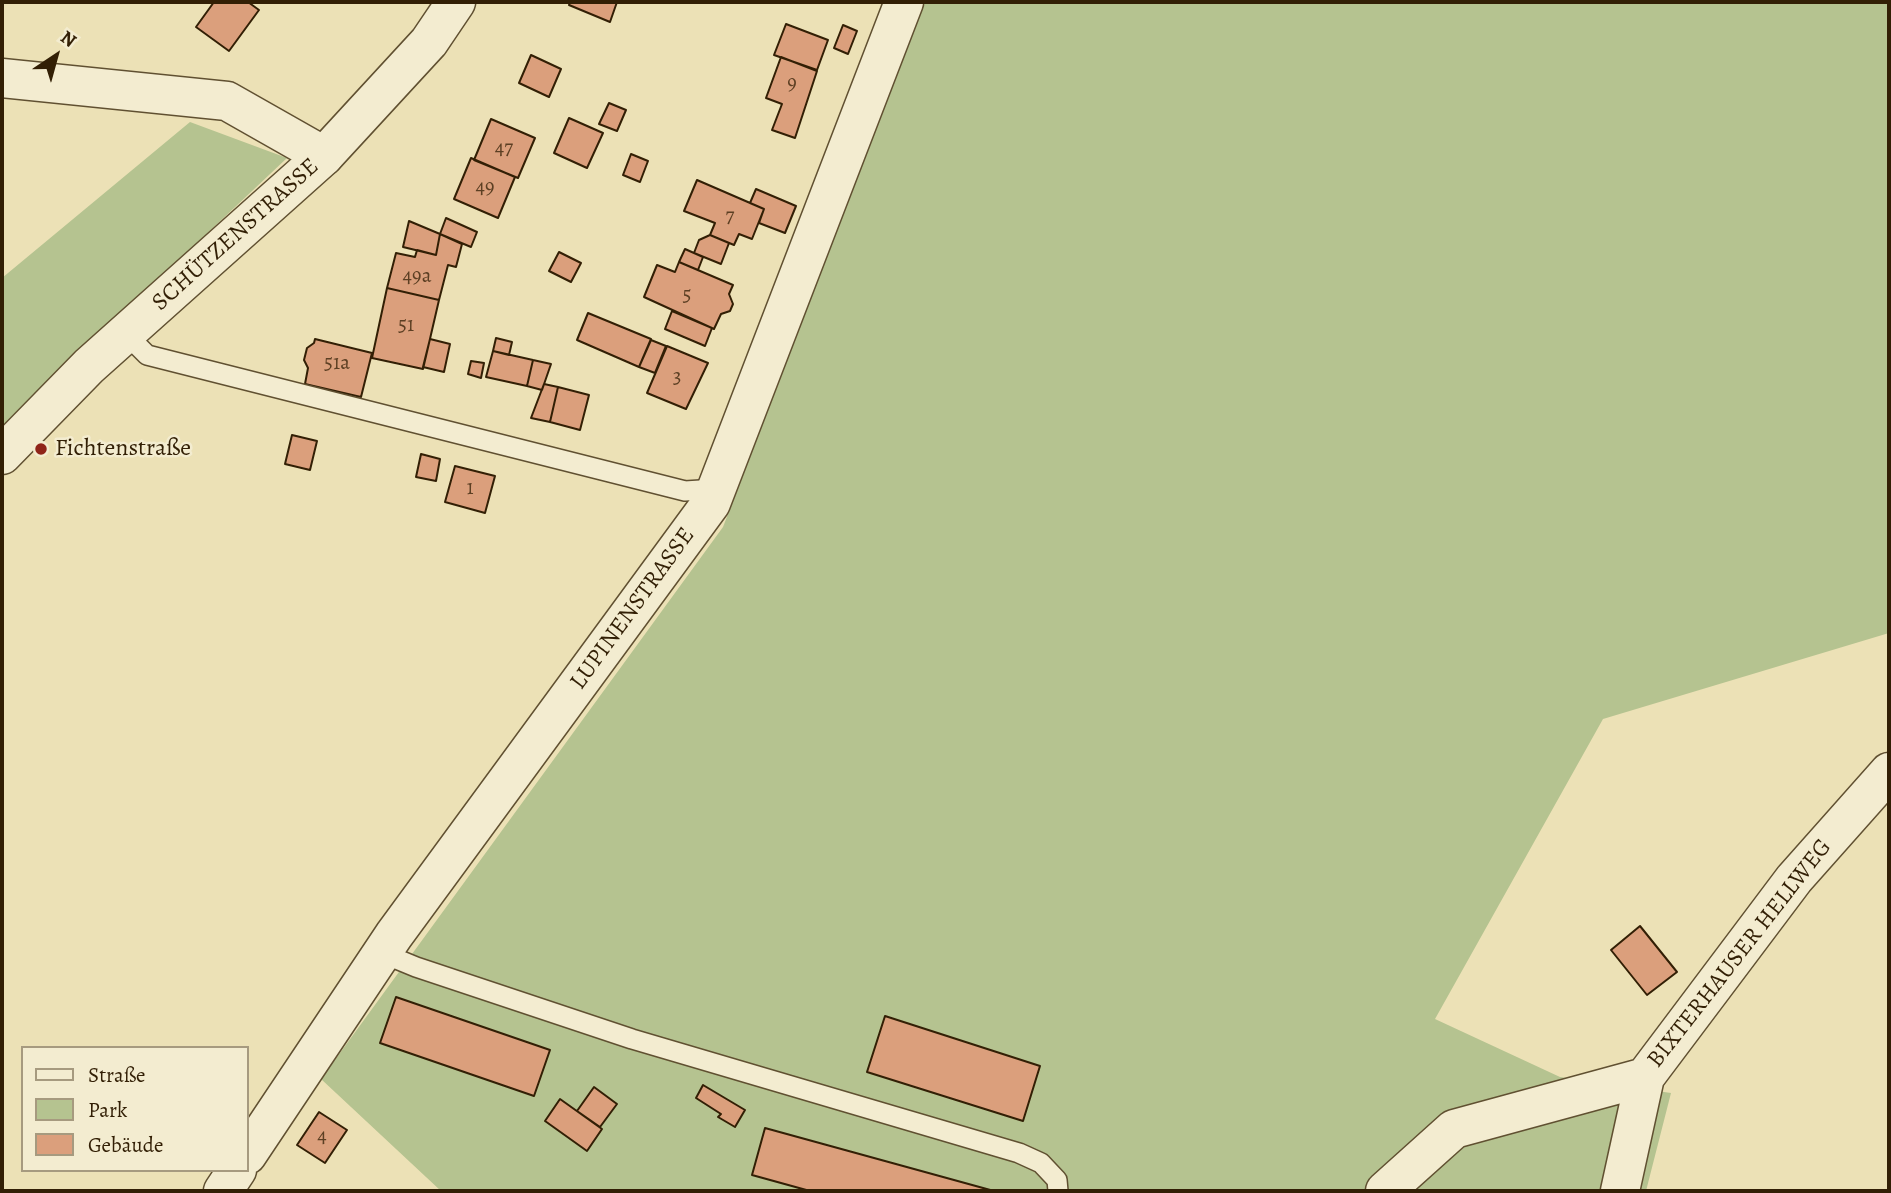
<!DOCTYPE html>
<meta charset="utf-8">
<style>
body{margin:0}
#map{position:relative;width:1891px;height:1193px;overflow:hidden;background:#ece1b6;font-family:Alegreya,serif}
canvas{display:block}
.frame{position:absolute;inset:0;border:4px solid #321f05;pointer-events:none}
.legend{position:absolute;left:21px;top:1046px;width:228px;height:126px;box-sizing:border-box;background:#f3ecd0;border:2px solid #a69a7f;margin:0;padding:9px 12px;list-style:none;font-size:21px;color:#321f05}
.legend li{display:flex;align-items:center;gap:14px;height:35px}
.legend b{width:35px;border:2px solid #a69a7f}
.north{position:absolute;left:21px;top:21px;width:70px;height:70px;-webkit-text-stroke:5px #f3ecd0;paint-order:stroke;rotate:36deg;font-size:19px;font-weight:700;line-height:28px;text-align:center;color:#321f05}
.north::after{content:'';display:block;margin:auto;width:24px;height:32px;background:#321f05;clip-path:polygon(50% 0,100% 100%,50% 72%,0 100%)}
</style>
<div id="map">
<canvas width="1891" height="1193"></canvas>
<div class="frame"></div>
<ul class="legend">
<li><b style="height:9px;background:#f3ecd0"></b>Straße</li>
<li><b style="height:19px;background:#b5c390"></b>Park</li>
<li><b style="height:19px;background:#db9f7c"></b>Gebäude</li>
</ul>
<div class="north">N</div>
</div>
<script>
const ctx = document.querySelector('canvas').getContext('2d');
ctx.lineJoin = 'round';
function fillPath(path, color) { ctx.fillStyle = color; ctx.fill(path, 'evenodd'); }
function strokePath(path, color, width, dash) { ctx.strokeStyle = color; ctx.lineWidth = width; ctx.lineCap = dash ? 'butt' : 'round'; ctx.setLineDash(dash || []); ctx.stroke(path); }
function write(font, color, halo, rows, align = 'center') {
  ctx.font = font + ' Alegreya,serif'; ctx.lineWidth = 5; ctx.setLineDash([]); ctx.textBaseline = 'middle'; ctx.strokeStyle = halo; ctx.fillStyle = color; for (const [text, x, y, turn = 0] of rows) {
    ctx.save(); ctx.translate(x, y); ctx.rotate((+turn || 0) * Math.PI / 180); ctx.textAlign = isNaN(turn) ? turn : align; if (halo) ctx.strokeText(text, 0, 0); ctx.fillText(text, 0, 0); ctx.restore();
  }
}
fillPath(new Path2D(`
 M925 2H1889V633L1603 719 1435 1019 1560 1077 1671 1093 1646 1191H441L321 1079 723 527Z
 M190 122 287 158 2 427V278Z`), '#b5c390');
const building = new Path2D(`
 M214 2H248L259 10 229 51 196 27Z
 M570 2H617L610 22 569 5Z
 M786 24 828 40 817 70 774 55Z
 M843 25 857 31 848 54 834 48Z
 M531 55 561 69 549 97 519 83Z
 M781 57 817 71 795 138 772 130 782 104 766 98Z
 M609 103 626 110 617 131 599 124Z
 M569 118 603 133 587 168 554 153Z
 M491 119 535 138 518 178 474 160Z
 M631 154 648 161 640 182 623 175Z
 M471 158 515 177 498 218 454 199Z
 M697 180 764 209 752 239 739 234 734 245 710 235 715 223 684 211Z
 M756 189 796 206 785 233 759 223 764 209 750 203Z
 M446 218 477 232 471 247 440 234Z
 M409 221 440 234 436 255 403 247Z
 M440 234 462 244 456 267 448 265 439 300 387 288 396 253 415 257 417 250 436 255Z
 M710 235 729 243 721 264 694 253 699 240Z
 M685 249 703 257 698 270 679 262Z
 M559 252 581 263 571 282 549 271Z
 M679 262 733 285 729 294 733 304 730 311 721 314 714 329 644 297 657 265 675 272Z
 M387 288 439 300 423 369 372 358Z
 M672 311 712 328 705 346 665 329Z
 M588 313 651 339 639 367 577 340Z
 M496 338 512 342 509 355 493 351Z
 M315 339 372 353 361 397 305 384 308 368 304 360 307 348 314 343Z
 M430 339 450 344 444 372 423 367Z
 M651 340 666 346 655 373 639 367Z
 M667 346 708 363 686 409 647 393Z
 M493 351 533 360 527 386 486 377Z
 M533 360 551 364 542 390 527 386Z
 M471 361 484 363 481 378 468 374Z
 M544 384 558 387 550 422 531 418Z
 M558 387 589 395 580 430 550 422Z
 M292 435 317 441 310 470 285 464Z
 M421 454 440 459 436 481 416 477Z
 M455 466 495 476 485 513 445 502Z
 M1640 926 1677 972 1647 995 1611 950Z
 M396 997 550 1050 534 1096 380 1043Z
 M885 1016 1040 1066 1023 1121 867 1072Z
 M703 1085 745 1110 735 1127 718 1117 721 1114 696 1098Z
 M594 1087 617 1104 600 1127 577 1111Z
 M560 1099 602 1129 587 1151 545 1121Z
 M319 1112 347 1130 325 1163 297 1145Z
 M765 1128 994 1191H810L752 1175Z`);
fillPath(building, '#db9f7c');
strokePath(building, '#321f05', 2);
const service = new Path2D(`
 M126 334 147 355 685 491 716 489
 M382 953 416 967 632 1039 1019 1153 1041 1163 1057 1180 1058 1191`);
const minor = new Path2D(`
 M2 78 227 101 324 156
 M247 1155 394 935 711 503 904 2
 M223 1191 237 1170
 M1385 1191 1454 1129 1645 1077 1794 879 1889 772
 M1620 1191 1645 1077`);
const tertiary = new Path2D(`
 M2 455 89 366 324 156 429 42 456 2`);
strokePath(service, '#605031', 22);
strokePath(minor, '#605031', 41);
strokePath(tertiary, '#605031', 41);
strokePath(service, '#f3ecd0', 19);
strokePath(minor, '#f3ecd0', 38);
strokePath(tertiary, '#f3ecd0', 38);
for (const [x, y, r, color] of [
 [41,449,7,"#8f2418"]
]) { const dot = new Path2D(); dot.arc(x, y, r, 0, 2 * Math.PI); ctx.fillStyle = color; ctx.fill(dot); strokePath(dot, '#f3ecd0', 2.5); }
write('21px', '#5c3f23', null, [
 ["9",792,84],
 ["47",504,149],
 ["49",485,188],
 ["7",730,217],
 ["49a",417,277],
 ["5",687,296],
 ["51",406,326],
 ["51a",337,364],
 ["3",677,378],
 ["1",470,489],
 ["4",322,1137]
]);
write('24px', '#321f05', '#f3ecd0', [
 ["SCHÜTZENSTRASSE",236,235,-42],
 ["LUPINENSTRASSE",633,609,-54],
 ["BIXTERHAUSER HELLWEG",1740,954,-52]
]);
write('24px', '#321f05', '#f3ecd0', [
 ["Fichtenstraße",55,449]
], 'left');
</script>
